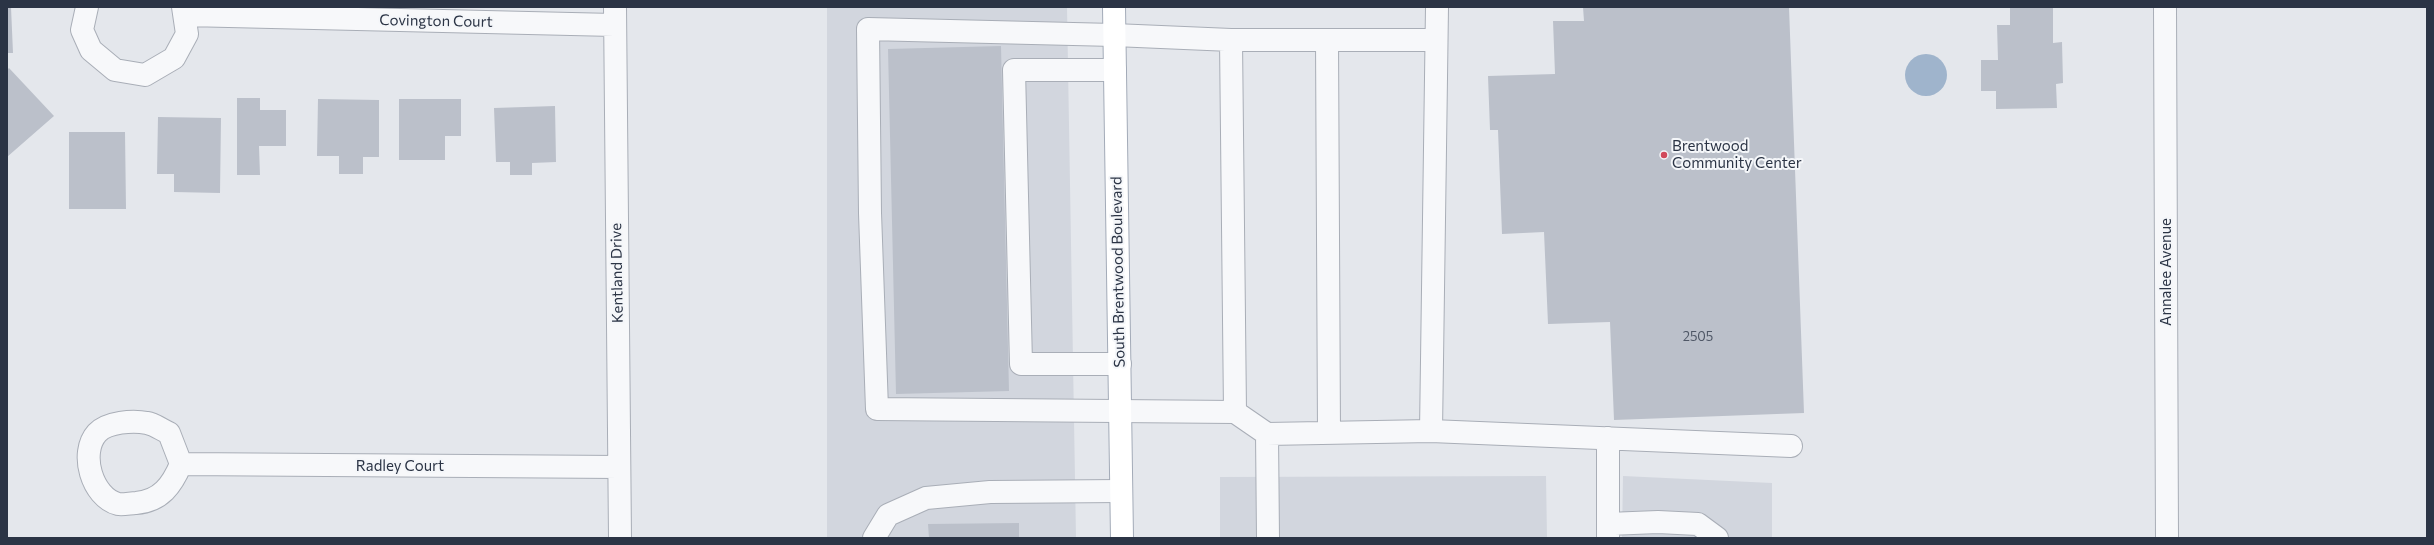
<!DOCTYPE html>
<style>
body{margin:0}
#map{position:relative;width:2434px;height:545px;overflow:hidden;background:#e4e7ec;font-family:Commissioner,sans-serif}
canvas{display:block}
.frame{position:absolute;inset:0;border:8px solid #2b3445;pointer-events:none}
</style>
<div id="map">
<canvas width="2434" height="545"></canvas>
<div class="frame"></div>
</div>
<script>
const ctx = document.querySelector('canvas').getContext('2d');
ctx.lineJoin = 'round';
function fillPath(path, color) { ctx.fillStyle = color; ctx.fill(path, 'evenodd'); }
function strokePath(path, color, width, dash) { ctx.strokeStyle = color; ctx.lineWidth = width; ctx.lineCap = dash ? 'butt' : 'round'; ctx.setLineDash(dash || []); ctx.stroke(path); }
function write(font, color, halo, rows, align = 'center') {
  ctx.font = font + ' Commissioner,sans-serif'; ctx.lineWidth = 4; ctx.setLineDash([]); ctx.textBaseline = 'middle'; ctx.strokeStyle = halo; ctx.fillStyle = color; for (const [text, x, y, turn = 0] of rows) {
    ctx.save(); ctx.translate(x, y); ctx.rotate((+turn || 0) * Math.PI / 180); ctx.textAlign = isNaN(turn) ? turn : align; if (halo) ctx.strokeText(text, 0, 0); ctx.fillText(text, 0, 0); ctx.restore();
  }
}
fillPath(new Path2D(`
 M827 7H1067L1076 538H827Z
 M1546 476 1547 538H1220V477Z
 M1623 476 1772 483V538H1622Z`), '#d2d6de');
fillPath(new Path2D(`
 M1905 75a21 21 0 1 1 42 0a21 21 0 1 1-42 0Z`), '#9fb4cc');
fillPath(new Path2D(`
 M7 7H11L13 53H7Z
 M1583 7H1789L1804 413 1614 420 1610 322 1548 324 1544 232 1502 234 1498 130H1490L1488 76 1555 74 1553 21H1584Z
 M2010 7H2053V43L2062 42 2063 83 2056 84 2057 108 1996 109V91H1981V60H1998L1997 25H2010Z
 M1001 46 1009 391 896 394 888 49Z
 M9 68 54 116 7 157V70Z
 M237 98H260V110H286V146H259L260 175H237Z
 M318 99 379 100V157H363V174H339V156H317Z
 M399 99H461V136H445V160H399Z
 M555 106 556 162 532 163V175H510V162H496L494 108Z
 M158 117 221 118 220 193 174 192V174H157Z
 M69 132H125L126 209H69Z
 M1019 523V538H929L928 524Z`), '#bbc0ca');
const minor = new Path2D(`
 M87 7 82 30 91 50 115 70 145 75 174 58 187 34 183 7
 M615 7 620 538
 M2165 7 2167 538
 M186 15 614 25
 M1231 40H1435
 M1327 40 1329 433
 M1115 70H1014L1021 364H1120
 M1235 412 877 409 870 213 868 29 1114 35 1231 40 1235 412 1267 434 1431 431 1437 7
 M1431 431 1791 446
 M1267 434 1268 538
 M1608 438V538
 M181 464C172 485 161 501 136 503 131 503 123 505 118 504 92 497 79 453 97 433 107 422 133 420 147 423 154 424 162 430 169 433L181 464 619 467
 M1608 524 1658 522 1698 524 1717 538
 M874 538 888 515 926 498 990 492 1121 491`);
const major = new Path2D(`
 M1114 7 1122 538`);
strokePath(minor, '#a9aeb7', 24);
strokePath(major, '#a3abb8', 24);
strokePath(minor, '#f7f8fa', 22);
strokePath(major, '#fff', 22);
for (const [x, y, r, color] of [
 [1664,155,4,"#d1495b"]
]) { const dot = new Path2D(); dot.arc(x, y, r, 0, 2 * Math.PI); ctx.fillStyle = color; ctx.fill(dot); strokePath(dot, '#f4f6f9', 1.5); }
write('13px', '#4f5766', null, [
 ["2505",1698,337]
]);
write('15px', '#2b3445', '#f4f6f9', [
 ["Covington Court",436,21,1],
 ["South Brentwood Boulevard",1118,272,-91],
 ["Annalee Avenue",2166,272,-90],
 ["Kentland Drive",617,273,-91],
 ["Radley Court",400,466]
]);
write('15px', '#2b3445', '#f4f6f9', [
 ["Brentwood",1672,146],
 ["Community Center",1672,163]
], 'left');
</script>
